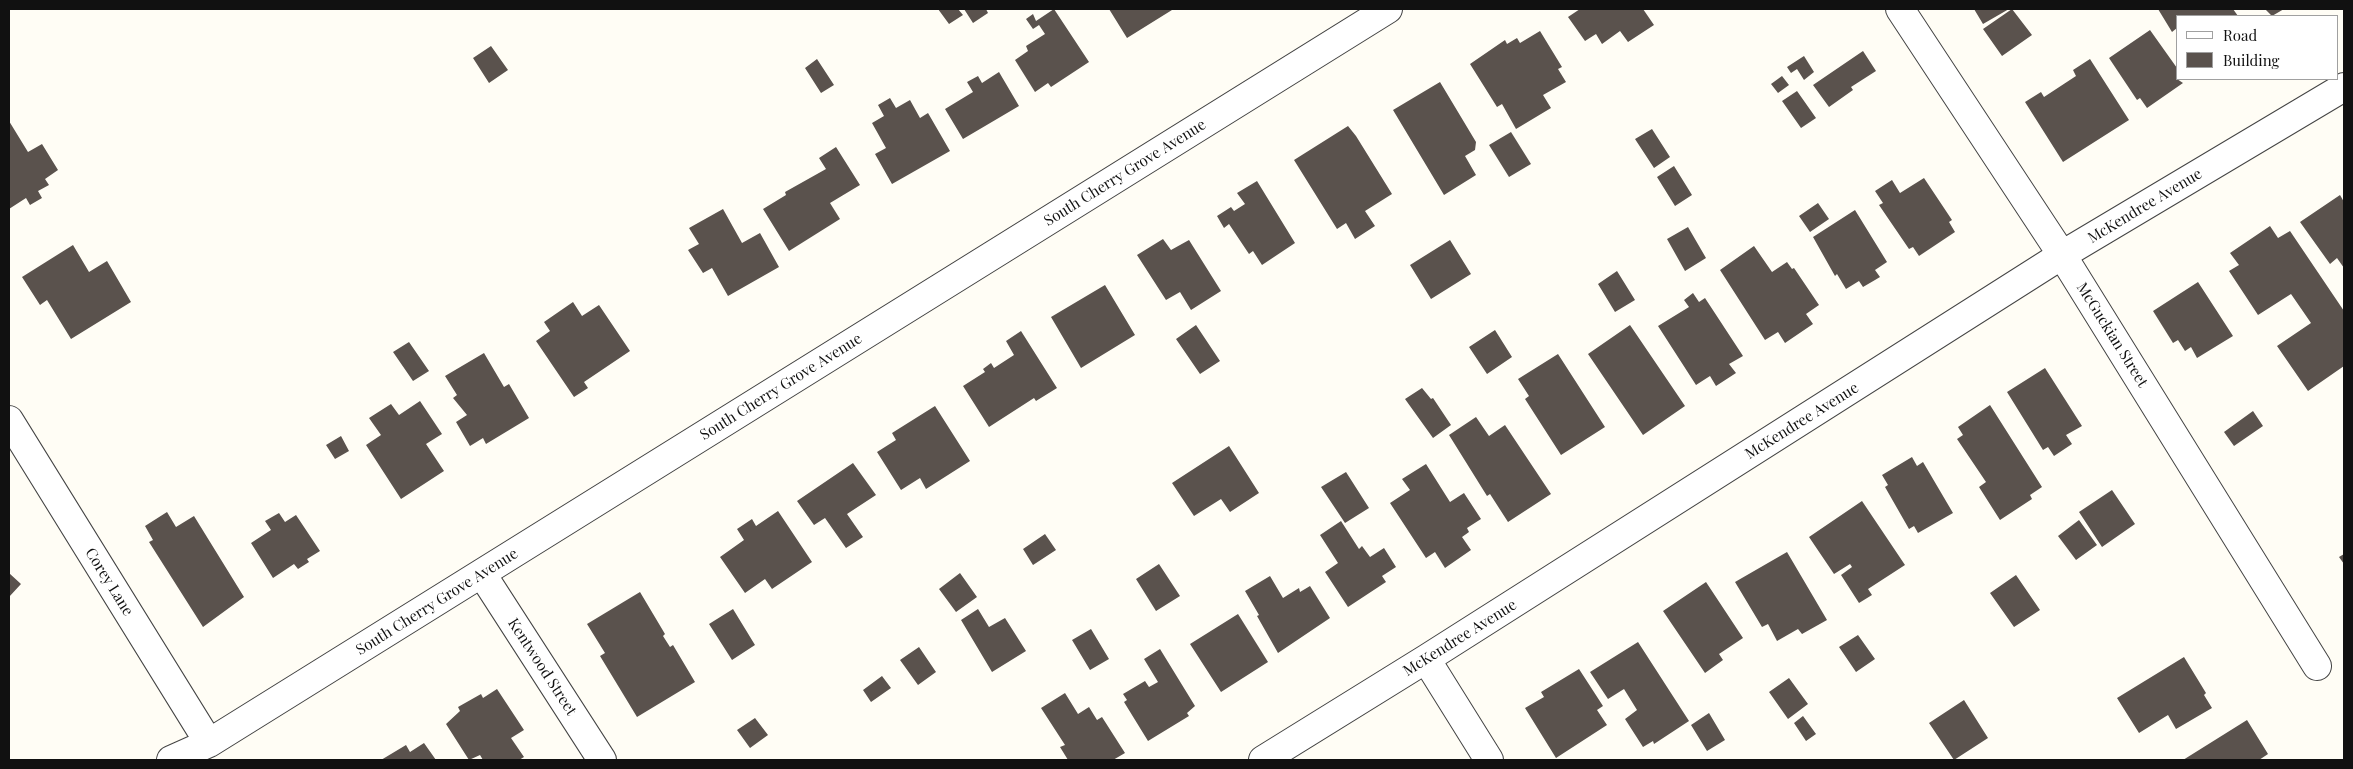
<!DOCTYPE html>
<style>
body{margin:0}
#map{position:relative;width:2353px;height:769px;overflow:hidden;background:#fffdf5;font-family:"Playfair Display",serif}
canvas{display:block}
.frame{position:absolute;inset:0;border:10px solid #111;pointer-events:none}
.legend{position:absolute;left:2176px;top:15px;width:162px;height:65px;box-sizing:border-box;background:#fff;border:1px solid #a0a0a0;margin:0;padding:6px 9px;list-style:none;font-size:15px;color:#111}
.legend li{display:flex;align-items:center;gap:10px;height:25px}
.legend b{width:25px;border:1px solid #a0a0a0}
</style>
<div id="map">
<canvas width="2353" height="769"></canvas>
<div class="frame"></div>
<ul class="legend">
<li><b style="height:6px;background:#fff"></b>Road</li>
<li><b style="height:14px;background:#5a524d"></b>Building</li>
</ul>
</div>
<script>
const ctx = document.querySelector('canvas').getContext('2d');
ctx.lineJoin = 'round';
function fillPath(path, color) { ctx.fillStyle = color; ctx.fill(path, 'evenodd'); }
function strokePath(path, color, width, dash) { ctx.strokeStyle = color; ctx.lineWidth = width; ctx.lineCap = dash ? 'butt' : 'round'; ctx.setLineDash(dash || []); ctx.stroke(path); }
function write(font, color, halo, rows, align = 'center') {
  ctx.font = font + ' "Playfair Display",serif'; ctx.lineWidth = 5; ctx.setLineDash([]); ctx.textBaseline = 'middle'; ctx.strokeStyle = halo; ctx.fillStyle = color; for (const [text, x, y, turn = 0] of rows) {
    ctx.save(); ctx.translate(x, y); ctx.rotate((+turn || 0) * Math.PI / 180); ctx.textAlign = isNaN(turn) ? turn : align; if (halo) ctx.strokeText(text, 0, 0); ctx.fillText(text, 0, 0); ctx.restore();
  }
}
fillPath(new Path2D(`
 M938 9H958L963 15 949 24Z
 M964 9H986L988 13 973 23Z
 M1054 9 1089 62 1051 87 1048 83 1035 92 1015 60 1028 51 1026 46 1045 34 1039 25 1033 29 1026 19 1033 14 1036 21Z
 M1109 9H1171L1172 10 1127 38Z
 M1580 9H1643L1654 25 1628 42 1620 31 1602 44 1596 34 1585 41 1568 17Z
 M1974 9H2009L1983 24Z
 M2012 9 2032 35 2002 56 1983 29Z
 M2158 9H2233L2238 16H2177V28L2172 32Z
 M2265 9H2284L2272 16Z
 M2150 30 2177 68V79L2183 83 2147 108 2140 98 2137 100 2109 58Z
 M1540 31 1562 67 1558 69 1566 82 1543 95 1551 108 1516 129 1502 104 1497 107 1470 64 1505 40 1507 44 1517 38 1520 43Z
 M491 46 508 70 489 83 473 58Z
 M1863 51 1876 71 1851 87 1853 90 1829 107 1813 85Z
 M1804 56 1814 72 1804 80 1797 69 1791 73 1787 67Z
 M817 59 834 85 821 93 805 68Z
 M2090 59 2129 120 2063 162 2025 102 2041 92 2044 97 2076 76 2073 70Z
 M999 72 1019 106 963 139 945 109 973 92 967 82 978 76 982 83Z
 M1782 76 1789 85 1778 93 1771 84Z
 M1440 82 1476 142 1475 150 1465 156 1476 175 1444 195 1393 110Z
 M1797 91 1816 118 1801 128 1782 101Z
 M890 98 896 108 910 100 920 118 928 113 950 151 892 184 875 154 886 148 872 123 884 116 878 105Z
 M9 121 28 152 42 144 58 170 45 179 49 185 38 191 42 198 30 205 26 198 9 209Z
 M1348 126 1356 136 1392 194 1365 211 1375 226 1355 239 1346 223 1337 229 1294 160Z
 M1652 129 1670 157 1654 168 1635 139Z
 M1511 132 1531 164 1509 177 1489 145Z
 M836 147 860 185 830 203 840 219 789 251 763 209 786 195 785 192 826 169 819 158Z
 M1674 166 1692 195 1675 206 1657 177Z
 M1924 178 1952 220 1949 222 1955 232 1919 256 1913 247 1909 249 1879 205 1883 203 1875 191 1892 180 1900 193Z
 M1257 181 1295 243 1262 265 1253 251 1249 254 1229 224 1224 228 1217 216 1231 207 1234 211 1245 204 1237 193Z
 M2340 195 2344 202V268L2337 258 2330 264 2300 222Z
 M1818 203 1829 219 1810 232 1799 216Z
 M723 209 742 243 760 233 779 267 728 296 712 268 703 273 688 250 699 244 689 228Z
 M1855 210 1887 262 1875 270 1880 277 1875 280 1863 287 1859 281 1846 289 1837 274 1835 276 1813 237Z
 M2270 226 2278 238 2290 231 2344 311V366L2308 391 2277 346 2311 323 2291 294 2258 315 2229 271 2239 265 2230 253Z
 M1688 227 1706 258 1685 271 1667 239Z
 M1163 239 1171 250 1189 240 1221 291 1191 310 1180 292 1166 300 1137 255Z
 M1450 240 1471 274 1431 299 1410 265Z
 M73 245 89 272 107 261 131 302 71 339 47 300 40 305 22 277Z
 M1754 246 1772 272 1787 262 1792 269 1794 268 1819 305 1806 314 1813 324 1785 343 1778 332 1765 340 1720 270Z
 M1617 271 1635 300 1615 312 1598 284Z
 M2198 282 2233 336 2197 358 2191 347 2185 351 2178 340 2173 343 2153 311Z
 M1105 285 1135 335 1081 368 1051 317Z
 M1693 293 1699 302 1705 298 1743 356 1729 364 1736 373 1716 386 1710 376 1696 385 1658 326 1689 307 1684 300Z
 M573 302 582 316 599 305 630 351 584 382 588 388 574 397 536 341 550 331 544 322Z
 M1196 325 1220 361 1200 374 1176 339Z
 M1630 325 1685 406 1643 435 1588 354Z
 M1495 330 1512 357 1487 374 1469 347Z
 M1021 331 1057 388 1036 401 1034 398 989 427 963 386 985 372 983 369 991 363 994 368 1014 355 1006 341Z
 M409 342 429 371 413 381 393 352Z
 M484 353 504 387 509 384 529 418 486 444 483 438 470 446 456 422 467 415 453 398 457 395 445 376Z
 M1558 354 1605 427 1561 455 1525 399 1529 396 1518 379Z
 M2045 368 2082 426 2066 435 2072 444 2054 456 2048 447 2043 450 2007 392Z
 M1422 388 1431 399 1433 398 1451 425 1433 438 1405 399Z
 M420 401 442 434 426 444 444 471 401 499 366 445 381 435 369 418 391 404 399 415Z
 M1990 405 2042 487 2030 495 2032 499 2000 520 1979 487 1986 482 1957 439 1963 435 1958 427Z
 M935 406 970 461 926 489 920 478 901 490 877 452 896 440 892 433Z
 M2253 411 2263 426 2234 446 2224 432Z
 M1476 417 1489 436 1505 425 1551 494 1508 522 1490 494 1487 496 1449 435Z
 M341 436 349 451 335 459 326 445Z
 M1229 446 1259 493 1230 512 1221 499 1194 516 1172 483Z
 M1912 457 1917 466 1923 462 1953 513 1918 533 1914 526 1909 529 1885 487 1888 485 1882 475Z
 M853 463 876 495 847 514 863 537 846 548 825 518 814 525 797 501Z
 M1426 464 1450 502 1464 493 1481 519 1467 528 1469 532 1462 537 1471 550 1445 568 1435 552 1426 558 1390 503 1410 490 1402 479Z
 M1346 472 1369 508 1345 523 1321 487Z
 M2112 490 2135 524 2102 547 2079 512Z
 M1862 501 1905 565 1868 589 1872 595 1859 603 1841 575 1852 567 1850 564 1834 574 1809 537Z
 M778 511 812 562 772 589 765 579 745 593 720 557 744 540 737 529 752 519 756 526Z
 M167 512 176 527 194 516 244 597 203 627 149 542 153 540 145 526Z
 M279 513 285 522 296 515 320 551 307 559 309 562 298 569 294 564 273 578 251 543 271 530 265 521Z
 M2079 520 2097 545 2076 560 2058 536Z
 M1341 521 1359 549 1362 546 1370 557 1384 548 1396 567 1382 576 1386 582 1348 607 1325 572 1338 563 1320 535Z
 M1045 534 1056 550 1033 565 1023 549Z
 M1787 552 1827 620 1802 634 1798 629 1777 641 1768 624 1762 627 1735 582Z
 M2344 554V564L2339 557Z
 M1159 564 1180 596 1156 611 1136 579Z
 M9 573 21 584 9 597Z
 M960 573 977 597 956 612 939 589Z
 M2016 575 2040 610 2014 627 1990 593Z
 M1270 576 1283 598 1299 588 1300 592 1310 586 1330 618 1278 653 1257 616 1259 615 1245 591Z
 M1706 582 1743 638 1719 654 1723 660 1705 673 1663 611Z
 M640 592 665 634 663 636 670 647 673 645 695 682 637 717 600 656 605 653 587 624Z
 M733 609 755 645 732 660 709 624Z
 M978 609 989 627 1005 618 1026 651 992 672 961 620Z
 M1238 614 1268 662 1221 692 1190 644Z
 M1091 629 1109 659 1090 670 1072 640Z
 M1858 635 1875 659 1856 672 1839 647Z
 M1638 642 1689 721 1654 744 1653 741 1643 747 1625 719 1637 710 1624 689 1608 699 1590 672Z
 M919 647 936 672 918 685 900 660Z
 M1160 649 1195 706 1187 713 1189 716 1148 741 1124 702 1127 700 1123 694 1145 681 1149 687 1158 682 1144 659Z
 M2184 657 2206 693 2204 695 2212 708 2176 729 2168 715 2139 733 2117 698Z
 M1579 669 1603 706 1597 710 1607 725 1556 758 1525 708 1544 697 1541 692Z
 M882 676 891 688 871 702 863 690Z
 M1789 678 1808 704 1788 719 1769 692Z
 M497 689 524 730 511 738 524 757 519 760H483L480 755 469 760 446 724 460 711 458 707 481 694 483 698Z
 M1065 693 1078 714 1089 707 1097 720 1102 717 1125 753 1113 760H1068L1060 747 1065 745 1041 708Z
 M1964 700 1988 738 1954 760 1929 723Z
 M1709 713 1725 740 1707 751 1691 725Z
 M1803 716 1816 734 1806 741 1794 723Z
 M755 718 768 735 750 748 737 730Z
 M2247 720 2268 754 2259 760H2183Z
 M424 743 436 760H381L406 745 410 752Z`), '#5a524d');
const street = new Path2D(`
 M1900 9 2062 255 2317 666
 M9 420 209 743
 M482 574 602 760
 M1426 659 1489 760
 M171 760 209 743 1388 9
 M1263 760 1426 659 2062 255 2344 87`);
strokePath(street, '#444', 30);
strokePath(street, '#fff', 28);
write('15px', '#111', '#fff', [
 ["South Cherry Grove Avenue",1125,173,-32],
 ["McKendree Avenue",2145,206,-31],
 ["McGuckian Street",2112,335,58],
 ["South Cherry Grove Avenue",781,387,-32],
 ["McKendree Avenue",1802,421,-32],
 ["Corey Lane",109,582,58],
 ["South Cherry Grove Avenue",437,602,-32],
 ["McKendree Avenue",1460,638,-32],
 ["Kentwood Street",542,667,57]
]);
</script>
